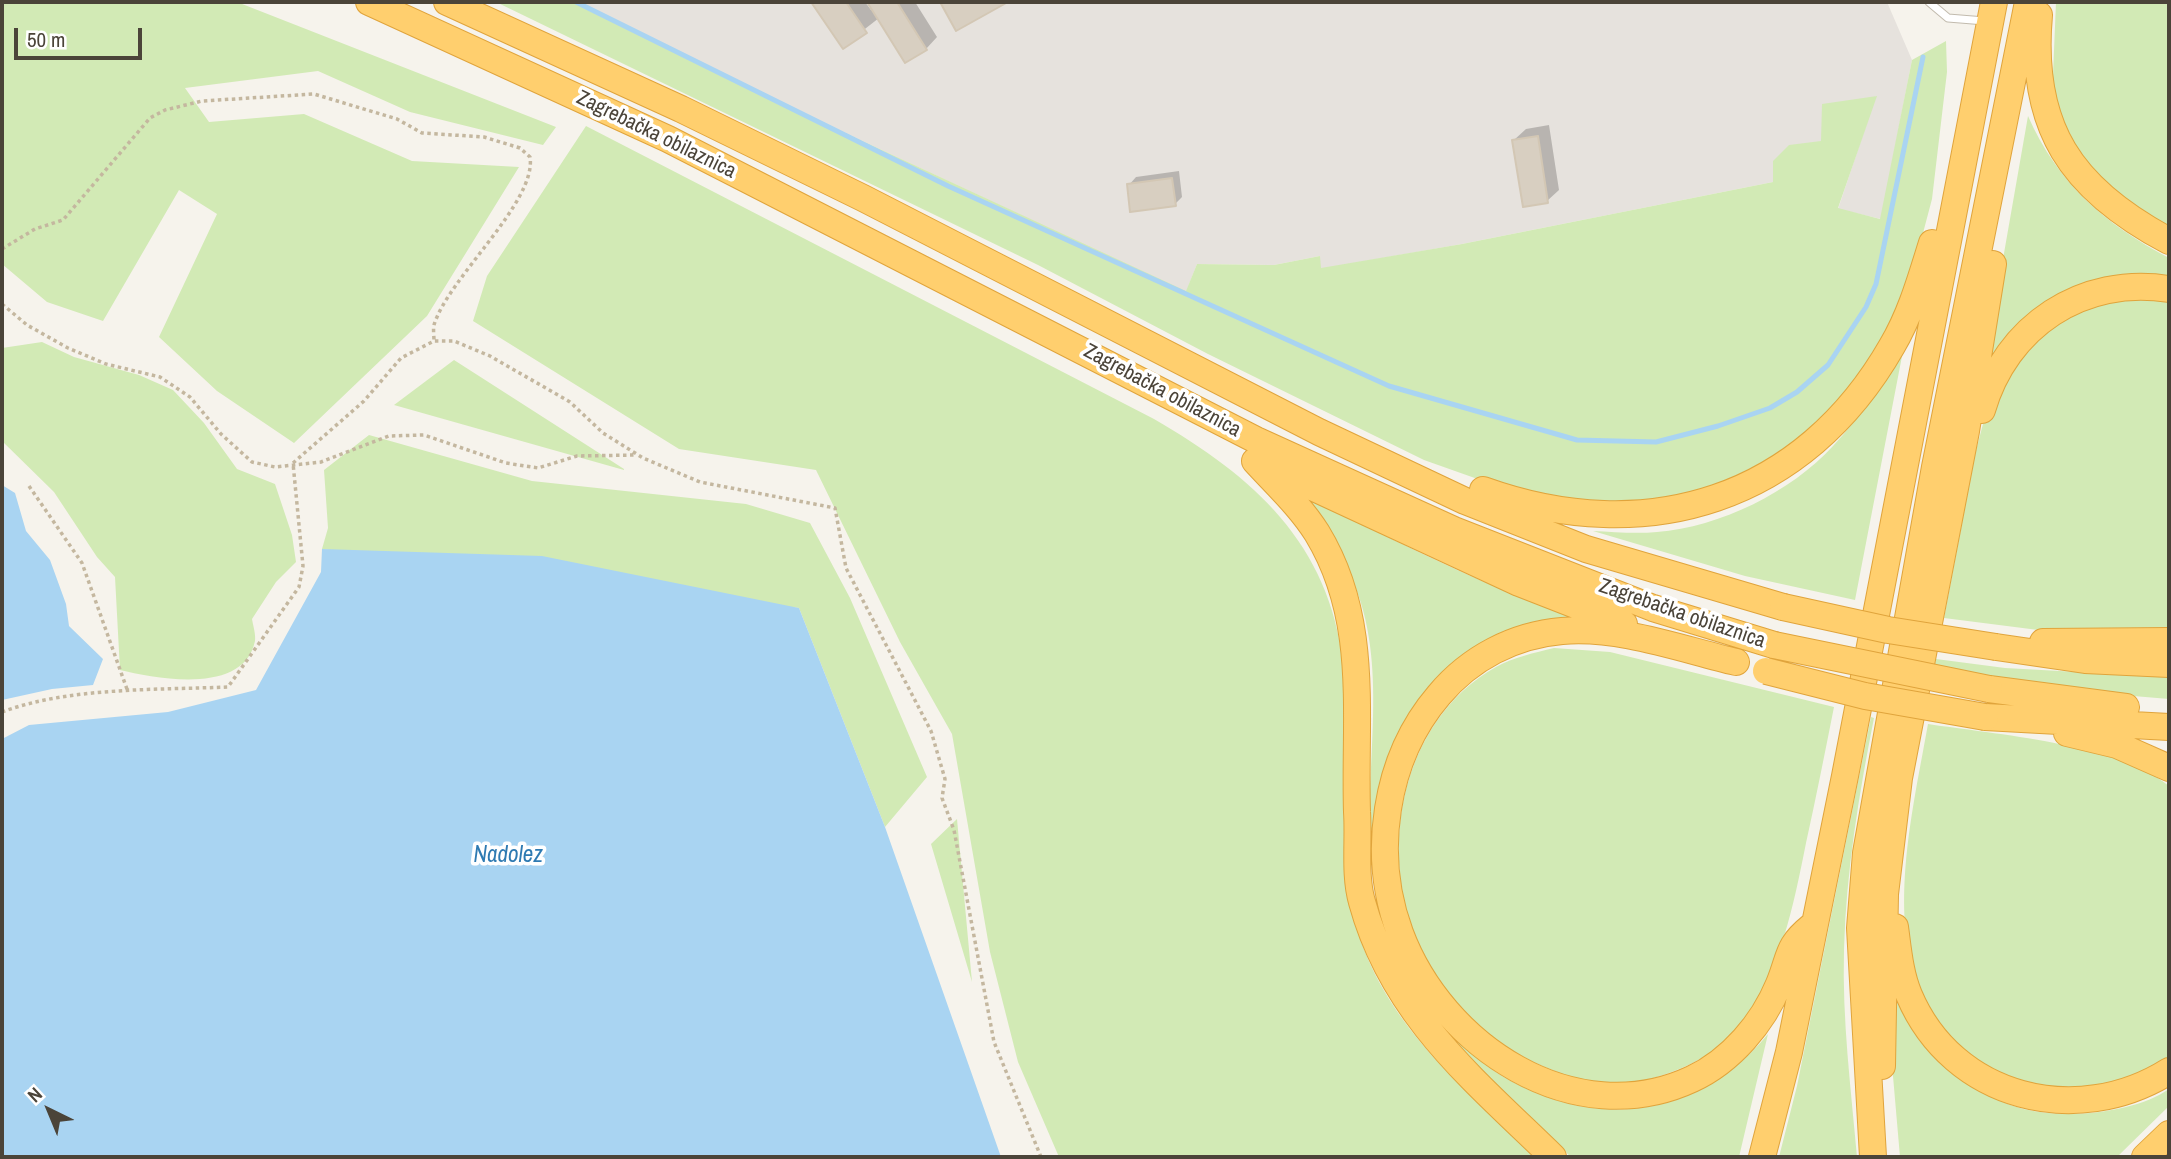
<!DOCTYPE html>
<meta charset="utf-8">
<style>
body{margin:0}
#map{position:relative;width:2171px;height:1159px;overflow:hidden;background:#f6f3ec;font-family:"Archivo Narrow",sans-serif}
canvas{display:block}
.frame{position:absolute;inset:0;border:4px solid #4b4439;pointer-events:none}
.north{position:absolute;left:14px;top:1075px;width:70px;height:70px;-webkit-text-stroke:5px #fff;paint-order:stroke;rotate:317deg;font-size:19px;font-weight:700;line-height:28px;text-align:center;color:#4b4439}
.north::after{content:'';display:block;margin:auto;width:24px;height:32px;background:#4b4439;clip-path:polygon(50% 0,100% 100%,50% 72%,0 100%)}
.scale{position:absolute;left:14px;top:28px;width:128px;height:32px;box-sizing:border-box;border:4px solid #4b4439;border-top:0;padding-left:9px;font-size:21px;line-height:24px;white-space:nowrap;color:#4b4439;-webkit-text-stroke:5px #fff;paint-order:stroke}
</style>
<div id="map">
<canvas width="2171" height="1159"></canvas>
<div class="frame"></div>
<div class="north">N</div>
<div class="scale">50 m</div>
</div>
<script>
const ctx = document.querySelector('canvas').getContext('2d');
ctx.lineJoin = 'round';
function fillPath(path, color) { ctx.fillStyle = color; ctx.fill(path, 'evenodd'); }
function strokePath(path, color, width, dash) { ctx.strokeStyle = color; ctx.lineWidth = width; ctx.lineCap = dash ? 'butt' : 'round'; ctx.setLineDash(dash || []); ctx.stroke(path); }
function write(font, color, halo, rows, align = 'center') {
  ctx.font = font + ' "Archivo Narrow",sans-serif'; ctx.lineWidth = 7; ctx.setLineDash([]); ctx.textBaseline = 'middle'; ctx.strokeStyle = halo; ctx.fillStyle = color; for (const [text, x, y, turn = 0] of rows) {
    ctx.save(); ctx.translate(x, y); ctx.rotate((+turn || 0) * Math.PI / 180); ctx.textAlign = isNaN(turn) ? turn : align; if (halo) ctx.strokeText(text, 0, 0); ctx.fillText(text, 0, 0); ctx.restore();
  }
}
fillPath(new Path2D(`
 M575 2H1887L1912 60 1881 219 1838 209 1876 96 1773 182 1462 244 1320 269V256L1274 265 1197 264 1186 292 843 132Z`), '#e6e2dd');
fillPath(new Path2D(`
 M2 2H237L556 127 543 145 410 112 318 71 185 88 209 122 304 114 412 161 519 167 427 316 294 443 217 391 159 337 217 214 179 190 103 321 47 302 2 264Z
 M496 2H575L843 132 1186 291 1197 264 1274 265 1320 256 1321 268 1462 244 1773 182V161L1789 145 1821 141 1822 104 1877 96 1838 208 1880 219 1912 60 1946 41 1947 72 1932 199 1918 252 1896 317 1835 410 1741 481 1627 506 1517 493 1424 460 1208 354 1038 265Z
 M2056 2H2169V228L2129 204 2100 178 2075 145 2052 99Z
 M2028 116C2058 184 2105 224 2169 258V278H2109L1982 379Z
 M586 126 1154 419C1254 477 1329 543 1343 663 1347 696 1345 731 1345 764 1344 819 1341 879 1358 932 1388 1028 1466 1090 1536 1157H1059L1018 1062 990 952 952 734 900 642 816 470 679 449 473 321 487 276Z
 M2169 299V630L2054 632 1944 618 1975 454 1987 409 2005 374 2049 325 2108 300Z
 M42 342 74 357 139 375 173 390 204 423 237 469 275 484 292 535 296 562 276 582 252 619C253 625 256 635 255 641 244 695 158 679 120 670L115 577 97 557 54 492 2 441V348Z
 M1903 351 1855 600 1745 576 1593 531C1614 532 1636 534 1657 532 1720 527 1791 492 1833 446 1860 417 1882 384 1903 351Z
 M454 360 624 469V470L394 405Z
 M369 435 532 481 746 504 810 523 850 598 927 777 885 827 799 608 322 549 328 528 324 470Z
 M1295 490C1391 539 1487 588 1589 623L1514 633 1393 751 1401 971C1386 932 1375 895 1371 853 1364 763 1390 665 1352 579 1338 548 1313 519 1295 490Z
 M1554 648 1610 652 1834 707C1825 752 1816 798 1806 843 1793 908 1781 971 1740 1024 1720 1052 1689 1067 1657 1077 1613 1091 1587 1085 1545 1067 1492 1045 1448 1005 1422 952 1375 857 1399 721 1496 667 1514 657 1534 653 1554 648Z
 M1936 659 2005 668 2169 677V699L2086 692 1934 667Z
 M1871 717 1874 718C1859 794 1846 872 1844 950 1842 1019 1851 1089 1857 1157H1779L1797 1086Z
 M1928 724C1993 734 2120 744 2169 786V1058C2152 1067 2135 1078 2118 1085 2106 1090 2050 1092 2038 1089 2027 1085 2015 1079 2004 1074 1862 1012 1907 843 1928 724Z
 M957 819 972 982 931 844Z
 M1894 978C1917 1006 1940 1033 1962 1061 1971 1071 1979 1086 1990 1094 2030 1125 2130 1117 2169 1089V1106L2117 1157H1900L1891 1053Z
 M1437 1020C1457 1040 1477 1061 1502 1076 1595 1131 1698 1119 1768 1034L1739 1157H1571L1497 1089Z`), '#d2eab5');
fillPath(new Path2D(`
 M2 485 15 493 26 531 50 560 66 604 69 626 103 659 93 685 52 689 2 700Z
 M322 549 542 556 799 608 885 827 1001 1157H2V739L29 725 168 712 256 690 321 572Z`), '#a9d4f2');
fillPath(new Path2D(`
 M813 2H865L871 10 873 9 869 2H915L937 37 926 49 879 18 843 46Z
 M1549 125 1559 190 1547 201 1514 140 1526 129Z
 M1179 171 1182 197 1175 204 1129 185 1136 177Z`), '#0003');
strokePath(new Path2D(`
 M576 2 948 186 1389 386 1577 440 1656 442 1718 426 1770 408 1797 392 1828 365 1866 307 1876 284 1923 57`), '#a9d4f2', 5);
const building = new Path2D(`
 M811 2H846L867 33 843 49Z
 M867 2H897L927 50 905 63Z
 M940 2H1008L956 31Z
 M1538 136 1548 203 1523 207 1512 140Z
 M1172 178 1176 206 1130 212 1127 184Z`);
fillPath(building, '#d8cfc1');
strokePath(building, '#d3c7b4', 2);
const service = new Path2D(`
 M1929 2 1948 18 1985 21`);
const motorway = new Path2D(`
 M369 2 668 139 1256 440 1454 530 1653 608 1774 645
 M447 2 681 109 863 198 1319 432 1465 501 1586 549 1783 607
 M2039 15C2029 127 2071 189 2169 241
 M1982 410C2006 326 2083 275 2169 289
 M1255 461C1276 484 1300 506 1317 533 1370 620 1354 715 1357 812 1359 840 1354 875 1362 902 1393 1015 1473 1079 1553 1157
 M1269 467 1519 583 1624 624
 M1483 490C1647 549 1804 500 1892 346 1911 314 1921 278 1932 243
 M2043 642 2169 641
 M1996 647 2085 660 2169 664
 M1736 662C1681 649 1620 626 1562 631 1514 635 1470 658 1439 695 1384 759 1371 855 1400 933 1442 1046 1574 1134 1692 1079 1731 1061 1763 1023 1779 984 1791 955 1786 947 1812 926
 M1989 689 2126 707
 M1985 717 2169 727
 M2067 733 2117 745 2169 768
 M1895 927C1898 949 1900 974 1909 995 1953 1099 2077 1129 2169 1071
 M1882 1066 1885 894 1899 778 1966 431 1993 264
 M1762 1157 1789 1052 1845 776 1994 2
 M1873 1157 1860 928 1866 853 1935 467 2028 2
 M2145 1157 2169 1134`);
strokePath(service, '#c2bbae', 9);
strokePath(motorway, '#e0a43c', 28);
strokePath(new Path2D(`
 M2 249 35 229 63 220 150 118 165 110 202 101 314 94 397 119 422 133 484 137 520 148 530 157C537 202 448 278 434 325 433 329 434 336 434 341
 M2 304 27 325 68 348 106 364 160 377 190 397 221 434 252 462 275 467 321 462 389 436 424 435 506 463 538 468 577 456 636 455
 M293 463 364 401 401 358 434 341H454L490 356 570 402 603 433 643 458 700 482 835 508 846 568 931 731 945 779 942 798 954 830 994 1042 1041 1157
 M29 486 82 563 128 692
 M2 712C69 687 157 690 228 687L299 587 303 566 293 463`), '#c4b79f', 3.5, [3.5, 3.5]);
strokePath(service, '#fff', 7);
strokePath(motorway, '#ffcf6e', 26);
const motorwayBridge = new Path2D(`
 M1783 607 1888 630 1996 647
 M1774 645 1989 689
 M1766 671 1865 696 1985 717`);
strokePath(motorwayBridge, '#e0a43c', 28, []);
strokePath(motorwayBridge, '#ffcf6e', 26);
write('21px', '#4b4439', '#fff', [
 ["Zagrebačka obilaznica",656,135,26],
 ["Zagrebačka obilaznica",1162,391,28],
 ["Zagrebačka obilaznica",1682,614,19]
]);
write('italic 23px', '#2e7ab2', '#fff', [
 ["Nadolez",508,856]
]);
</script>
